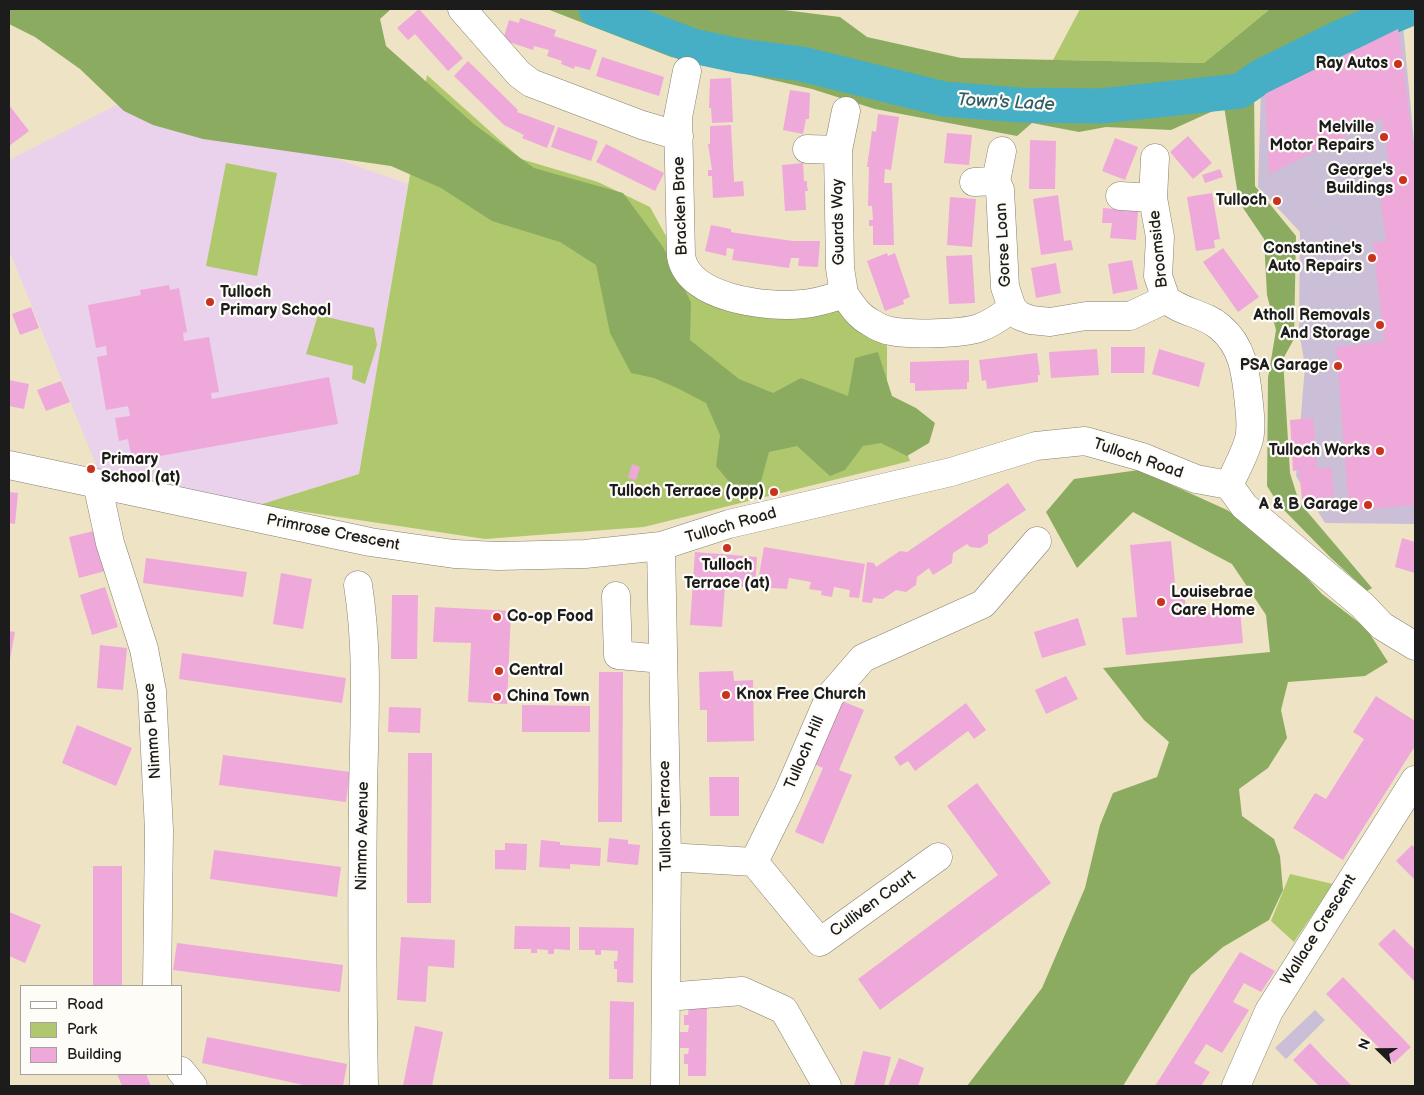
<!DOCTYPE html>
<style>
body{margin:0}
#map{position:relative;width:1424px;height:1095px;overflow:hidden;background:#eee3c4;font-family:"Balsamiq Sans",sans-serif}
canvas{display:block}
.frame{position:absolute;inset:0;border:10px solid #1c1c1c;pointer-events:none}
.legend{position:absolute;left:20px;top:985px;width:162px;height:90px;box-sizing:border-box;background:#fdfcf7;border:1px solid #a3a29f;margin:0;padding:6px 9px;list-style:none;font-size:15px;color:#1c1c1c}
.legend li{display:flex;align-items:center;gap:10px;height:25px}
.legend b{width:25px;border:1px solid #a3a29f}
.north{position:absolute;left:1354px;top:1025px;width:50px;height:50px;-webkit-text-stroke:4px #fdfcf7;paint-order:stroke;rotate:292deg;font-size:14px;font-weight:700;line-height:20px;text-align:center;color:#1c1c1c}
.north::after{content:'';display:block;margin:auto;width:18px;height:22px;background:#1c1c1c;clip-path:polygon(50% 0,100% 100%,50% 72%,0 100%)}
</style>
<div id="map">
<canvas width="1424" height="1095"></canvas>
<div class="frame"></div>
<ul class="legend">
<li><b style="height:6px;background:#fff"></b>Road</li>
<li><b style="height:14px;background:#afc86d"></b>Park</li>
<li><b style="height:14px;background:#efa8da"></b>Building</li>
</ul>
<div class="north">N</div>
</div>
<script>
const ctx = document.querySelector('canvas').getContext('2d');
ctx.lineJoin = 'round';
function fillPath(path, color) { ctx.fillStyle = color; ctx.fill(path, 'evenodd'); }
function strokePath(path, color, width, dash) { ctx.strokeStyle = color; ctx.lineWidth = width; ctx.lineCap = dash ? 'butt' : 'round'; ctx.setLineDash(dash || []); ctx.stroke(path); }
function write(font, color, halo, rows, align = 'center') {
  ctx.font = font + ' "Balsamiq Sans",sans-serif'; ctx.lineWidth = 4.5; ctx.setLineDash([]); ctx.textBaseline = 'middle'; ctx.strokeStyle = halo; ctx.fillStyle = color; for (const [text, x, y, turn = 0] of rows) {
    ctx.save(); ctx.translate(x, y); ctx.rotate((+turn || 0) * Math.PI / 180); ctx.textAlign = isNaN(turn) ? turn : align; if (halo) ctx.strokeText(text, 0, 0); ctx.fillText(text, 0, 0); ctx.restore();
  }
}
fillPath(new Path2D(`
 M144 91 408 184 359 474 259 505 101 477 9 250V160Z`), '#ead1ec');
fillPath(new Path2D(`
 M1403 25 1415 153V524L1325 523 1296 476 1305 366 1299 331 1300 232 1258 187 1261 89Z
 M1315 1010 1325 1020 1286 1059 1275 1048Z`), '#cabfd6');
fillPath(new Path2D(`
 M1080 9H1270L1204 63 1053 60Z
 M427 75 521 159 598 182 650 207 692 283 837 309 887 332V396L910 461 644 527 485 539 259 505 359 474Z
 M226 163 277 173 257 276 206 266Z
 M318 315 374 328 377 345 365 384 352 379 353 366 306 354Z
 M1290 874 1333 884 1294 942 1271 921Z`), '#afc86d');
fillPath(new Path2D(`
 M9 9H391L380 19 386 46 475 125 534 168 623 193 663 247 691 302 690 340 739 379 773 393 801 378 848 396 855 358 878 352 892 396 916 408 935 423 929 443 907 456 881 443 863 446 845 470 830 476 797 446 769 452 760 485 731 484 716 466 720 435 706 403 677 388 654 378 631 373 610 333 596 265 560 242 492 221 441 188 391 166 203 139 153 125 124 111 80 69 35 37 9 24Z
 M547 9H776L840 17 867 37 961 58 1204 63 1270 9H1415V27L1408 21 1254 92 1255 186 1296 236 1294 339 1283 359 1290 473 1299 502 1372 588 1367 591 1331 558 1279 505 1267 486 1268 378 1276 330 1267 295 1264 239 1239 202 1224 106 1171 130 1106 127 1079 132 1032 123 1017 136 875 109 812 89 671 57Z
 M1139 470 1227 510 1276 544 1322 594 1366 628 1388 662 1365 676 1288 682 1281 710 1287 738 1268 768 1239 789 1242 816 1274 839 1280 856 1283 890 1269 920 1223 947 1191 975 1123 1086H967L1042 988 1085 888 1100 825 1113 793 1157 777 1169 742 1144 720 1103 668 1270 652 1266 615 1232 564 1133 512 1077 568 1046 512 1074 479Z`), '#8bac60');
strokePath(new Path2D(`
 M596 9 693 46 740 56 802 64 944 99 1020 105 1101 106 1240 91 1260 77 1339 38 1409 9`), '#46aec5', 35);
fillPath(new Path2D(`
 M419 9 463 58 448 71 415 34 408 40 397 28Z
 M520 18 556 30 554 36 597 50 590 70 575 66 574 69 561 64 562 61 547 56 549 50 534 46 533 50 503 40 509 20 519 23Z
 M1398 29 1415 157V505L1349 510 1336 347 1384 342 1373 243 1386 241 1379 189 1392 186 1382 118 1269 174 1265 94Z
 M602 57 664 77 659 96 596 76Z
 M468 61 518 110 517 112 555 126 547 148 522 138 524 135 504 125 454 76Z
 M731 78 733 122 712 123 711 108H709L710 79Z
 M790 90 810 93 809 119H806L803 134 783 130Z
 M9 105 29 131 9 146Z
 M878 114 899 117 891 170 885 169 884 183H892L894 245H873V226H869V220H873L872 206H868L869 167H867L872 131 876 132Z
 M731 125 734 182 743 181 744 196 713 198 712 176H708V170H712L708 144H710V126Z
 M558 127 598 141 591 161 551 147Z
 M947 133 972 135 969 165 944 163Z
 M1188 136 1212 163 1193 179 1170 152Z
 M1115 138 1138 147 1125 180 1102 171Z
 M1030 140 1056 141 1055 189H1029Z
 M606 144 664 173 655 191 596 162Z
 M803 163 804 181H807V186L808 191H805L806 210 785 211 782 165Z
 M1220 169 1223 177 1205 183 1202 175Z
 M1212 193 1220 239 1214 240 1215 248 1196 251 1187 197Z
 M1058 195 1064 241 1071 240 1073 250 1041 255 1033 199Z
 M950 197 976 199 972 247 947 245Z
 M1103 208 1138 211 1136 240 1110 238 1112 223H1102Z
 M711 225 731 229V232L736 233 793 241H820L818 267 798 266 799 258H791L789 268 732 260 734 249 727 248 726 256 705 251Z
 M1223 248 1259 297 1238 312 1203 262Z
 M887 253 888 256 895 253 910 297 903 300 904 304 885 311 867 261Z
 M972 255 975 303 949 304 946 256Z
 M1132 260 1138 289 1113 294 1108 264Z
 M1056 263 1061 293 1036 298 1031 268Z
 M169 285 170 290 179 288 187 332 183 333 184 341 209 337 219 392 211 393 212 399 329 377 338 424 132 461 128 439 119 441 115 418 130 416 128 406 106 410 97 357 107 355 106 346 96 348 88 305 141 295 140 290Z
 M31 307 39 328 20 335 12 314Z
 M1111 347H1145L1144 373H1111Z
 M1097 349 1099 375 1051 378 1049 352Z
 M1159 349 1205 363 1199 387 1152 374Z
 M1037 353 1040 375H1038V382L987 389 986 380 982 381 979 360Z
 M969 360V382H967V389L915 391V383H910V362Z
 M9 380 29 384 24 409 9 406Z
 M61 381 70 402 46 411 37 390Z
 M1313 418 1317 469 1331 467 1334 497 1302 500 1299 470 1293 471 1290 420Z
 M632 464 640 467 636 480 628 478Z
 M1008 483 1026 510 988 535V543L980 548 970 547 967 544 953 553 952 563 933 575 929 568 917 577 916 585 906 592 896 590 883 599 873 598 872 603 862 602 867 562 874 563 876 567 900 551 907 552Z
 M9 492 18 493 15 524 9 523Z
 M94 531 105 571 79 578 69 537Z
 M1402 538 1415 542V573L1395 567Z
 M1171 541 1176 594 1184 593 1187 615 1240 609 1243 643 1126 655 1122 618 1137 617 1130 545Z
 M764 547 865 564 859 598 849 597 850 590 834 587 832 597 821 595 822 591 809 589 811 582 789 578 787 589 757 587Z
 M695 552 757 557 755 588 725 586 722 627 690 625Z
 M146 558 247 572 243 597 143 583Z
 M281 573 312 579 303 629 273 624Z
 M105 587 118 627 92 635 80 595Z
 M392 595H418L417 659H391Z
 M435 607 511 611 507 704 468 702 471 643 433 642Z
 M1078 618 1086 645 1042 658 1034 632Z
 M9 631 15 632 10 659H9Z
 M100 645 127 648 123 690 97 688Z
 M182 653 346 678 342 703 179 679Z
 M733 671 734 681 753 680 754 741 707 742V710H700L699 672Z
 M599 672H623L622 822H598Z
 M1066 676 1078 699 1046 714 1035 690Z
 M1376 696 1415 721V746L1343 860 1293 828 1315 793 1326 799 1364 739 1353 732Z
 M837 699 864 710 839 770 852 775 823 844 795 832 823 768 810 762Z
 M966 703 986 730 974 739 968 731 915 771 908 761 900 766 894 757Z
 M522 705 590 706V732H522Z
 M389 707 421 708 420 733 388 732Z
 M77 725 132 748 116 786 62 763Z
 M408 753H432L431 903H407Z
 M223 755 350 772 346 802 219 785Z
 M709 777H739V816H710Z
 M977 783 1051 883 880 1010 858 979 998 875 947 806Z
 M609 838 628 840V844L640 845 638 865 607 862Z
 M541 840 560 842V845L601 848 600 866 570 864V869L539 867Z
 M505 843 527 844 526 870 495 869V850H505Z
 M1412 845 1415 848V880L1396 861Z
 M214 850 341 867 337 897 210 879Z
 M93 866H122V986H93Z
 M9 912 41 925 25 963 9 956Z
 M515 926 570 927V950L554 949V954H548V950L537 949V953H531V949H514Z
 M579 927 634 928 633 983 617 982V969H614V961H617L618 951 601 950V955H595V950H579Z
 M1394 929 1415 950V982L1378 944Z
 M401 937 455 940 454 968 428 966 426 1002 397 1000Z
 M177 943 343 965 340 992 173 970Z
 M1240 952 1275 971 1261 992 1244 983 1233 1002 1249 1010 1222 1053 1206 1044 1194 1063 1210 1072 1201 1086H1155Z
 M1343 977 1411 1047 1394 1063 1326 994Z
 M610 1001 634 1002 633 1079H609Z
 M689 1003 707 1004 706 1076H688V1064H684V1054H688L689 1048H679V1032H688L689 1025H684V1015H688Z
 M415 1026 443 1032 432 1086H403Z
 M207 1037 347 1064 343 1086H308L202 1063Z
 M1310 1043 1325 1059 1352 1086H1319L1293 1060Z
 M863 1051 891 1057 884 1086H854Z
 M899 1058 924 1068 918 1086H888Z
 M117 1074H146L151 1086H122Z`), '#efa8da');
const minor = new Path2D(`
 M462 9 519 74 531 83 642 125 679 136
 M687 71 678 117 681 256C688 299 768 308 803 304 817 303 831 298 844 294 852 305 857 315 870 322 876 326 884 330 891 331 910 335 961 334 979 328 991 324 1002 316 1012 308L1020 316 1031 320 1050 322 1086 316H1130L1166 299C1182 313 1204 313 1220 327 1244 347 1246 375 1249 404 1250 415 1252 427 1249 439 1245 454 1236 470 1229 485
 M807 149 838 150
 M1002 151 996 181 1000 190 1005 287 1012 308
 M1155 158 1153 198 1160 237 1158 276 1166 299
 M974 182 996 181
 M1120 196 1153 198
 M844 294 840 268 838 150 846 111
 M9 465 370 542 454 554 498 556 585 554 661 546 729 524 951 472 1036 446 1085 441 1142 457 1196 479 1229 485 1244 506 1362 605 1382 626 1415 646
 M97 483 110 543 144 649 152 691 159 830 157 986
 M661 546 667 857 665 1086
 M358 585C369 654 364 725 363 794 362 891 362 989 364 1086
 M616 596 618 655 663 659
 M667 857 754 862 788 793 830 696 863 658 983 604 1037 541
 M754 862 820 942 938 857
 M666 997 742 991 784 1010 827 1086
 M181 1071 193 1086
 M1236 1086 1269 1011 1415 780`);
strokePath(minor, '#858070', 29);
strokePath(minor, '#fff', 28);
for (const [x, y, r, color] of [
 [1398,64,5,"#c8321e"],
 [1384,137,5,"#c8321e"],
 [1403,180,5,"#c8321e"],
 [1277,201,5,"#c8321e"],
 [1372,258,5,"#c8321e"],
 [210,302,5,"#c8321e"],
 [1380,325,5,"#c8321e"],
 [1338,366,5,"#c8321e"],
 [1380,451,5,"#c8321e"],
 [91,469,5,"#c8321e"],
 [774,492,5,"#c8321e"],
 [1368,505,5,"#c8321e"],
 [727,548,5,"#c8321e"],
 [1161,602,5,"#c8321e"],
 [497,617,5,"#c8321e"],
 [499,671,5,"#c8321e"],
 [726,695,5,"#c8321e"],
 [497,697,5,"#c8321e"]
]) { const dot = new Path2D(); dot.arc(x, y, r, 0, 2 * Math.PI); ctx.fillStyle = color; ctx.fill(dot); strokePath(dot, '#fdfcf7', 2); }
write('bold 16px', '#1c1c1c', '#fdfcf7', [
 ["Ray Autos",1388,64],
 ["Melville",1374,128],
 ["Motor Repairs",1374,146],
 ["George's",1393,171],
 ["Buildings",1393,189],
 ["Tulloch",1267,201],
 ["Constantine's",1362,249],
 ["Auto Repairs",1362,267],
 ["Tulloch",220,293,"left"],
 ["Primary School",220,311,"left"],
 ["Atholl Removals",1370,316],
 ["And Storage",1370,334],
 ["PSA Garage",1328,366],
 ["Tulloch Works",1370,451],
 ["Primary",101,460,"left"],
 ["School (at)",101,478,"left"],
 ["Tulloch Terrace (opp)",764,492],
 ["A & B Garage",1358,505],
 ["Tulloch",727,566,"center"],
 ["Terrace (at)",727,584,"center"],
 ["Louisebrae",1171,593,"left"],
 ["Care Home",1171,611,"left"],
 ["Co-op Food",507,617,"left"],
 ["Central",509,671,"left"],
 ["Knox Free Church",736,695,"left"],
 ["China Town",507,697,"left"]
], 'right');
write('16px', '#1c1c1c', '#fdfcf7', [
 ["Bracken Brae",681,206,-92],
 ["Guards Way",839,222,-91],
 ["Gorse Loan",1004,245,-93],
 ["Broomside",1159,249,-96],
 ["Tulloch Road",1138,459,19],
 ["Tulloch Road",731,526,-16],
 ["Primrose Crescent",333,533,11],
 ["Nimmo Place",153,731,-94],
 ["Tulloch Hill",805,753,-67],
 ["Tulloch Terrace",666,816,-91],
 ["Nimmo Avenue",363,836,-89],
 ["Culliven Court",873,904,-36],
 ["Wallace Crescent",1319,930,-58]
]);
write('italic 18px', '#2f5e68', '#fdfcf7', [
 ["Town's Lade",1006,103,3]
]);
</script>
